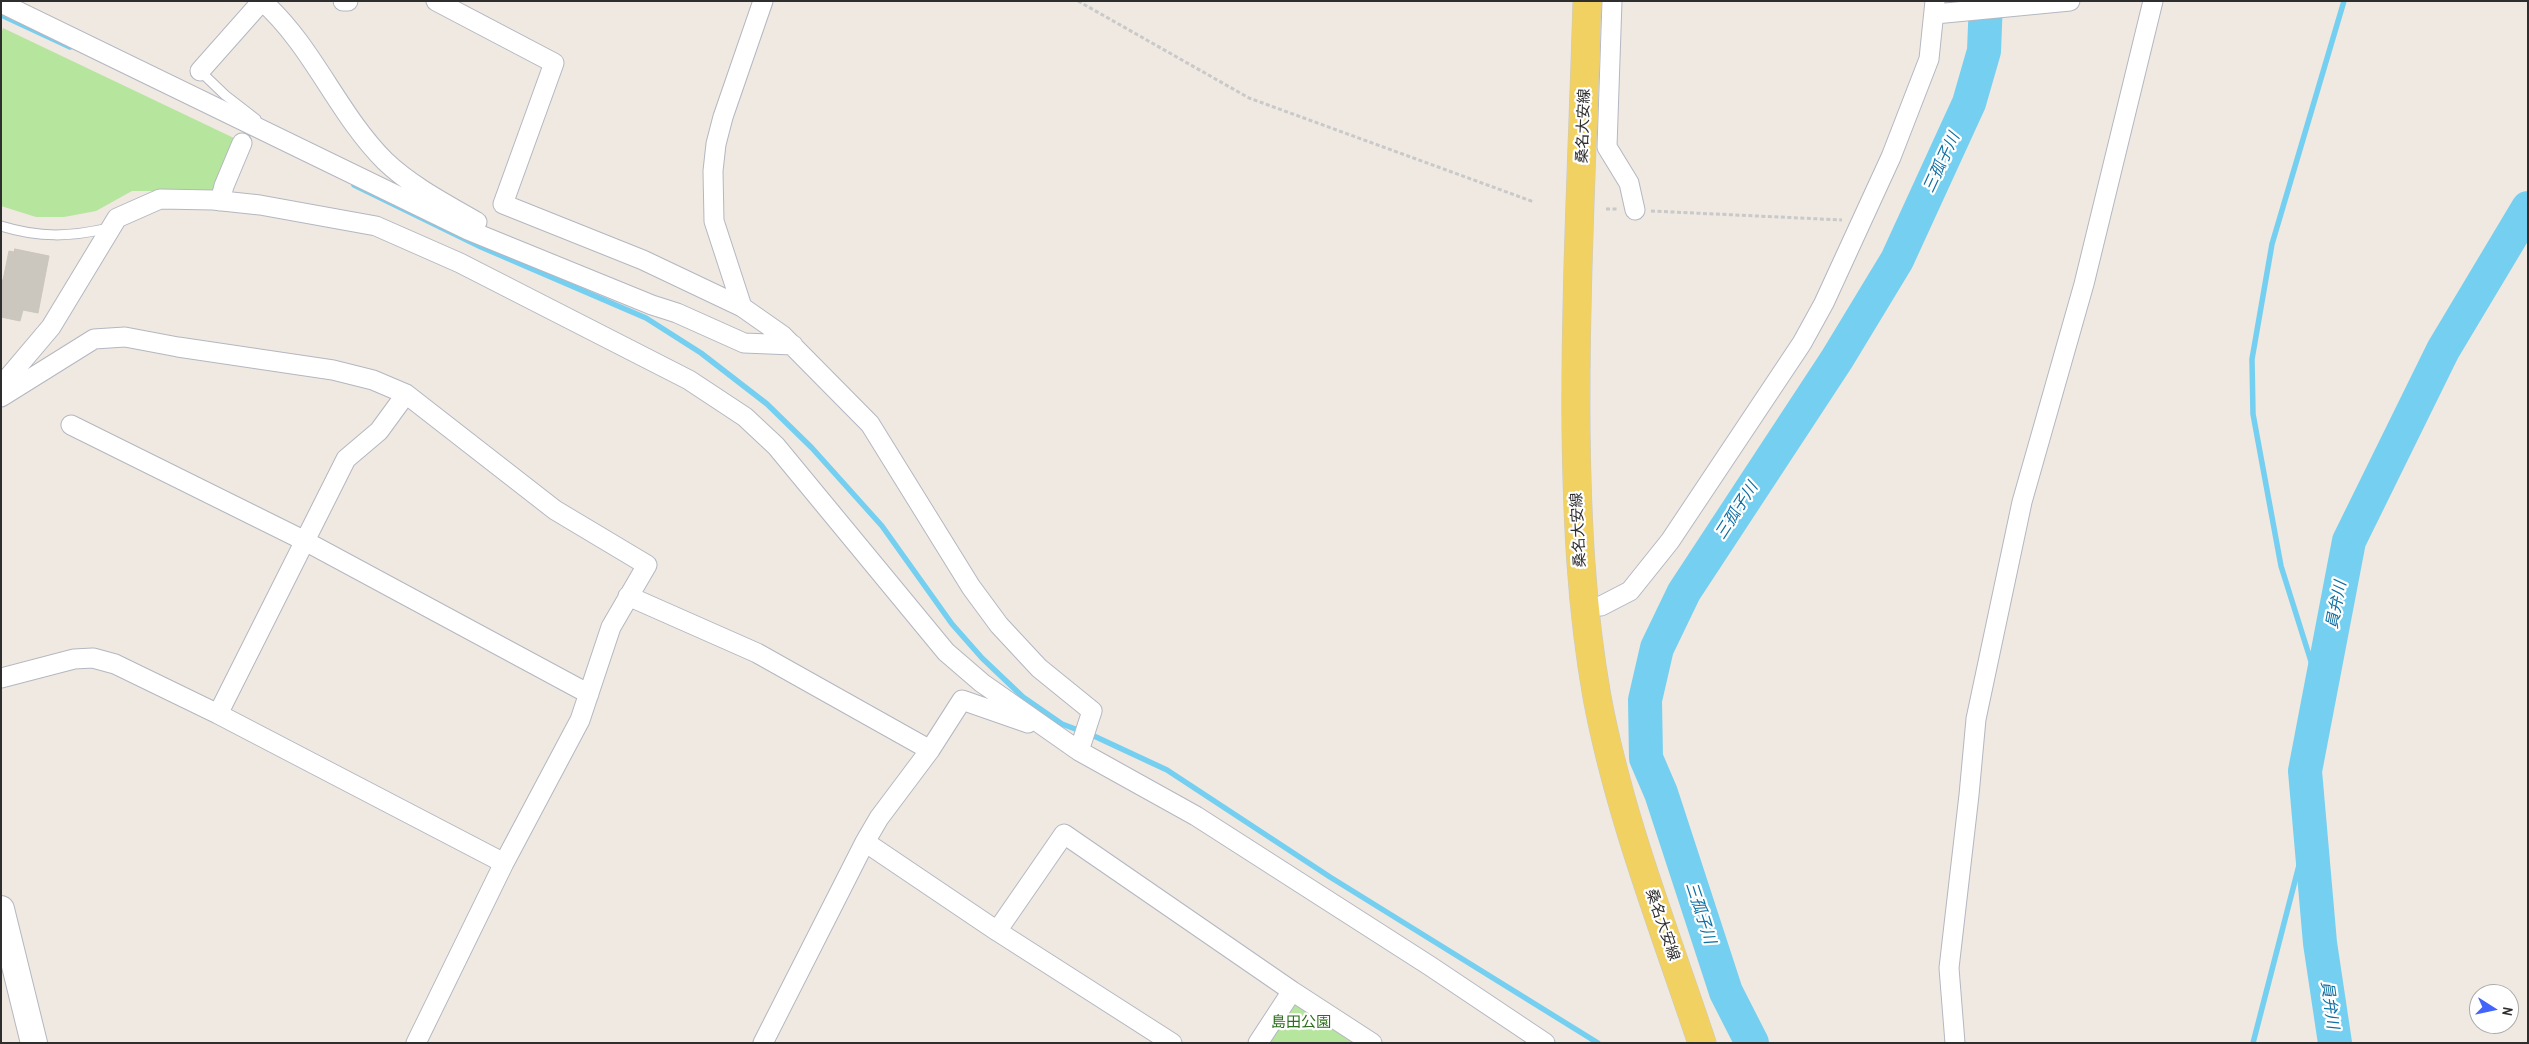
<!DOCTYPE html>
<meta charset="utf-8">
<style>
body{margin:0}
#map{position:relative;width:2529px;height:1044px;overflow:hidden;background:#efe9e1;font-family:"Archivo Narrow",sans-serif}
canvas{display:block}
.frame{position:absolute;inset:0;border:2px solid #2e2e2e;pointer-events:none}
.north{position:absolute;left:2469px;top:984px;width:50px;height:50px;box-sizing:border-box;background:#fff;border:1px solid #ababab;border-radius:50%;rotate:100deg;font-size:14px;font-weight:700;line-height:20px;text-align:center;color:#2e2e2e}
.north::after{content:'';display:block;margin:auto;width:18px;height:22px;background:#4264fb;clip-path:polygon(50% 0,100% 100%,50% 72%,0 100%)}
</style>
<div id="map">
<canvas width="2529" height="1044"></canvas>
<div class="frame"></div>
<div class="north">N</div>
</div>
<script>
const ctx = document.querySelector('canvas').getContext('2d');
ctx.lineJoin = 'round';
function fillPath(path, color) { ctx.fillStyle = color; ctx.fill(path, 'evenodd'); }
function strokePath(path, color, width, dash) { ctx.strokeStyle = color; ctx.lineWidth = width; ctx.lineCap = dash ? 'butt' : 'round'; ctx.setLineDash(dash || []); ctx.stroke(path); }
function write(font, color, halo, rows, align = 'center') {
  ctx.font = font + ' "Archivo Narrow","Noto Sans JP",sans-serif'; ctx.lineWidth = 4.5; ctx.setLineDash([]); ctx.textBaseline = 'middle'; ctx.strokeStyle = halo; ctx.fillStyle = color; for (const [text, x, y, turn = 0] of rows) {
    ctx.save(); ctx.translate(x, y); ctx.rotate((+turn || 0) * Math.PI / 180); ctx.textAlign = isNaN(turn) ? turn : align; if (halo) ctx.strokeText(text, 0, 0); ctx.fillText(text, 0, 0); ctx.restore();
  }
}
fillPath(new Path2D(`
 M3 28 236 139 213 191H132L96 211 64 217H36L1 206V34Z
 M1295 997 1354 1035 1349 1043H1264Z`), '#b6e59e');
strokePath(new Path2D(`
 M1 15 70 47
 M354 185 481 247 646 318 701 353 767 404 812 448 882 526 952 624 982 658 1023 697 1062 724 1094 736 1167 770 1330 877 1598 1043
 M2320 690 2281 566 2253 414 2252 359 2272 244 2344 1
 M2253 1043 2310 823`), '#75cff0', 5.5);
strokePath(new Path2D(`
 M1752 1043 1726 992 1661 793 1646 758 1645 700 1657 648 1684 592 1837 359 1897 260 1969 103 1984 51 1986 1
 M2335 1043 2320 943 2305 771 2349 541 2443 350 2528 208`), '#75cff0', 34);
const building = new Path2D(`
 M15 249 49 256 38 313 23 310 20 321 1 317V280H3L9 251 14 252Z`);
fillPath(building, '#cbc7bf');
strokePath(building, '#cbc5ba', 1);
const lane = new Path2D(`
 M200 71 225 95 256 119
 M1 226C40 238 70 237 109 228`);
const street = new Path2D(`
 M343 1H348
 M436 1 554 63 503 204 643 260 742 307
 M763 1 723 117 716 144 713 171 714 221 742 307 782 335 870 424 971 587 999 625 1039 668 1092 711 1079 751
 M1612 1 1607 147 1629 183 1635 210
 M1 3 468 230 652 305 677 313 744 343 793 345
 M1935 14 2070 1
 M200 71 262 1C313 46 337 113 385 161 411 186 446 204 477 222
 M220 201 224 186 242 143
 M1 386 51 327 117 218 160 199 213 200 260 205 376 226 460 263 689 380 745 417 776 446 946 652 982 683 1079 751 1196 816 1430 966 1545 1043
 M1 397 94 339 125 337 178 347 333 370 373 380 406 394 555 510 647 565 611 627 580 720 504 863 416 1043
 M71 425 305 541 589 694
 M628 596 757 653 930 750 879 818 865 842 763 1043
 M1584 607 1601 606 1630 591 1670 541 1802 343 1824 303 1891 157 1929 59 1935 1
 M1 678 74 659 93 658 115 664 218 714 504 863
 M218 714 346 459 379 431 406 394
 M930 750 962 700 1028 723
 M871 846 997 931 1172 1043
 M997 931 1064 834 1292 991 1372 1043
 M1258 1043 1292 991
 M1955 1043 1949 968 1969 795 1976 719 2022 502 2084 284 2153 1`);
const secondary = new Path2D(`
 M1 909 34 1043`);
const primary = new Path2D(`
 M1587 1C1583 143 1575 285 1576 427 1577 517 1581 607 1597 697 1619 815 1664 929 1702 1043`);
strokePath(lane, '#b4b7c1', 11);
strokePath(street, '#b4b7c1', 21);
strokePath(secondary, '#b4b7c1', 28);
strokePath(primary, '#c9c9c9', 29);
strokePath(new Path2D(`
 M1078 1 1249 98 1534 202
 M1606 209H1618
 M1651 211 1842 220`), '#c9c9c9', 3, [4, 2.5]);
strokePath(lane, '#fff', 9);
strokePath(street, '#fff', 19);
strokePath(secondary, '#fff', 26);
strokePath(primary, '#f2d163', 28);
write('15px', '#2e2e2e', '#fff', [
 ["桑名大安線",1584,126,-88],
 ["桑名大安線",1579,530,-93],
 ["桑名大安線",1662,925,71]
]);
write('15px', '#2c6e1b', '#fff', [
 ["島田公園",1301,1023]
]);
write('italic 16px', '#0d6fa3', '#fff', [
 ["三孤子川",1942,163,-65],
 ["三孤子川",1737,511,-57],
 ["員弁川",2337,605,-79],
 ["三孤子川",1700,913,72],
 ["員弁川",2329,1005,82]
]);
</script>
